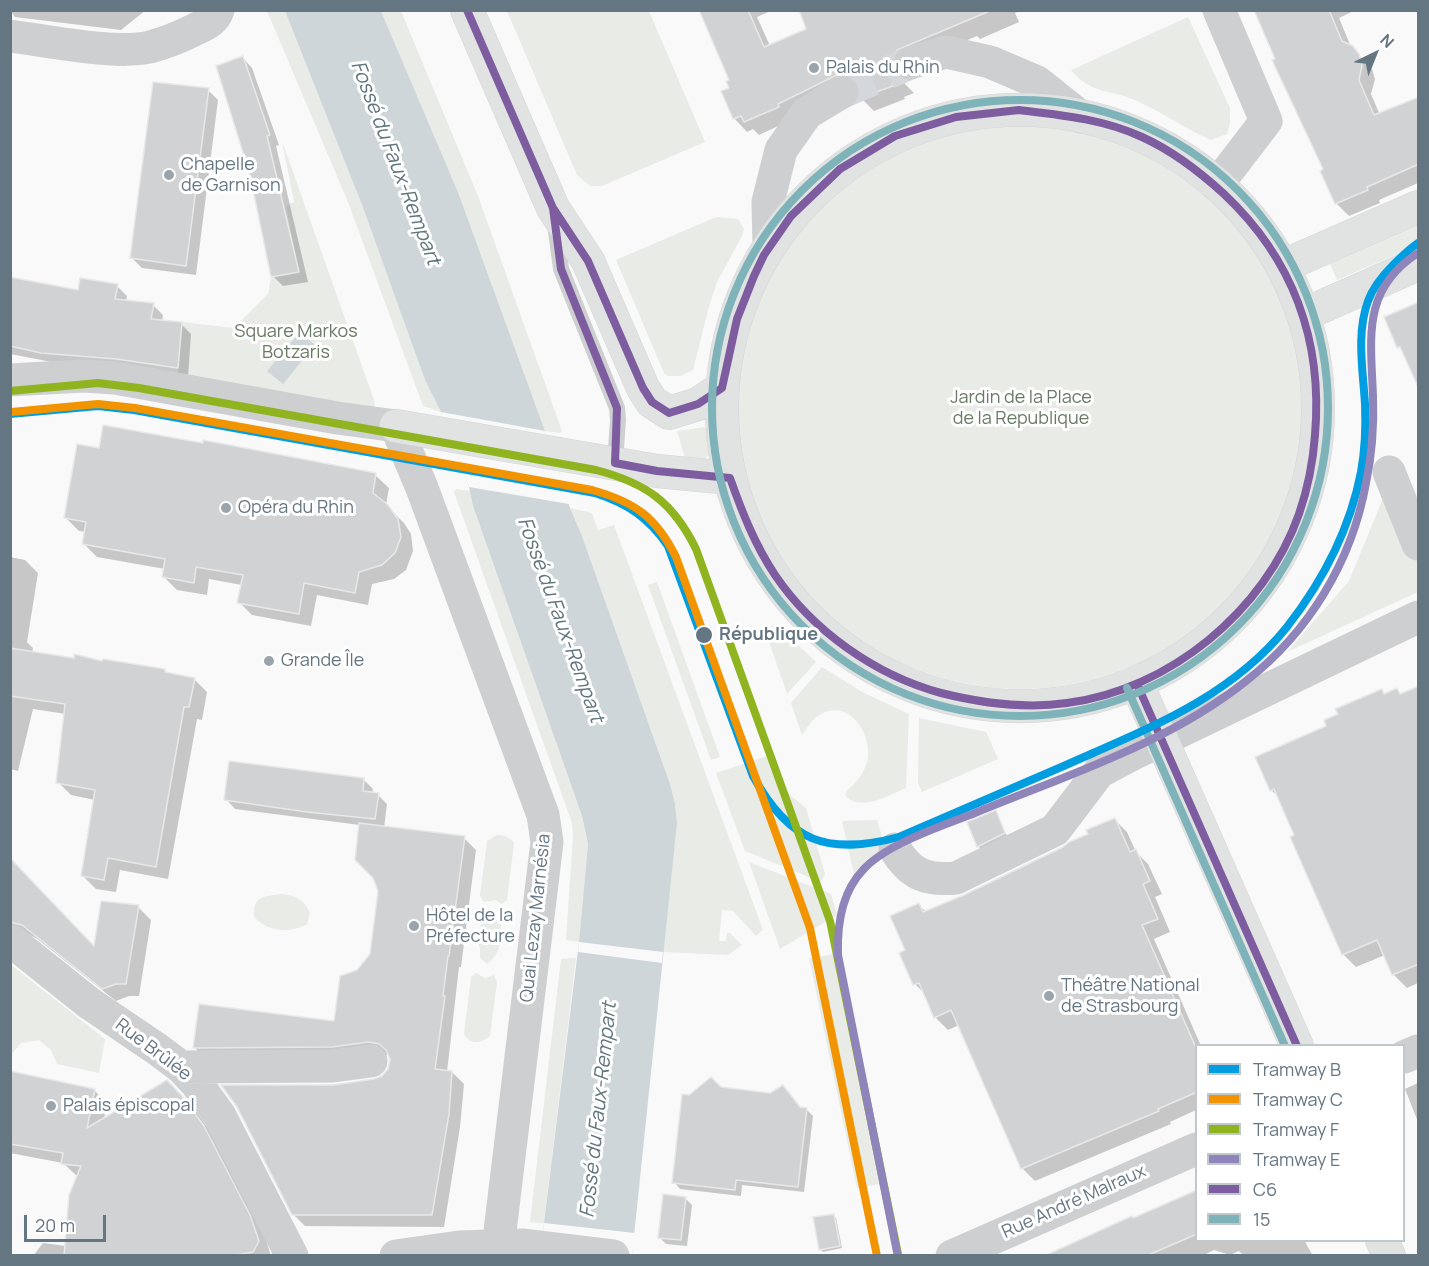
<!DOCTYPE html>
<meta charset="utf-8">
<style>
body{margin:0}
#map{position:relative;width:1429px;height:1266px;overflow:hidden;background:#f9f9f9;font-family:Manrope,sans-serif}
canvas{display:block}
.frame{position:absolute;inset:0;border:12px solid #657683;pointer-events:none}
.legend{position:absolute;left:1195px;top:1044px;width:210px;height:198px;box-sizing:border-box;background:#fff;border:2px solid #c1c8cd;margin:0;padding:8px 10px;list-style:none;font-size:18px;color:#657683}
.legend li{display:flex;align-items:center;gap:12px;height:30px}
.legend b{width:30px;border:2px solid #c1c8cd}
.north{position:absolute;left:1345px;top:24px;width:60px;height:60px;-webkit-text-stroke:4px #fff;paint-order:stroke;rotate:43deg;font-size:16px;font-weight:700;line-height:24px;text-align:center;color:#657683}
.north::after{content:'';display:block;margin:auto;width:21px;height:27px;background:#657683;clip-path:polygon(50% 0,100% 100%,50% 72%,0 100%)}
.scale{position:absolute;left:24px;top:1215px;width:82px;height:27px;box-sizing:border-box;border:3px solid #657683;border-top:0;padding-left:8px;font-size:18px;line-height:21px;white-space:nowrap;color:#657683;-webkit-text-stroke:4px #fff;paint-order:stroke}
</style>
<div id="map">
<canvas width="1429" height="1266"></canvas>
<div class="frame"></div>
<ul class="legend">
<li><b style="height:8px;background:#009ee0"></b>Tramway B</li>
<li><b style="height:8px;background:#f29400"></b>Tramway C</li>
<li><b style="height:8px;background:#90b41f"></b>Tramway F</li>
<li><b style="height:8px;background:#9085ba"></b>Tramway E</li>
<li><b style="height:8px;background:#7d5d9f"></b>C6</li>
<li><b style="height:8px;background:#7eb3ba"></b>15</li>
</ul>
<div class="north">N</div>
<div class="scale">20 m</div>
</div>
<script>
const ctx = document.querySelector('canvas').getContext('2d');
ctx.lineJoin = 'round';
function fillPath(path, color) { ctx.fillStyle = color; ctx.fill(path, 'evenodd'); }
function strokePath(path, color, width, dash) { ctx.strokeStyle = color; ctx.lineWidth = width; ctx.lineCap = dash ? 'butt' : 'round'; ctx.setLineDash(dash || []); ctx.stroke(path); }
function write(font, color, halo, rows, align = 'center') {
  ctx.font = font + ' Manrope,sans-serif'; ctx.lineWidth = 6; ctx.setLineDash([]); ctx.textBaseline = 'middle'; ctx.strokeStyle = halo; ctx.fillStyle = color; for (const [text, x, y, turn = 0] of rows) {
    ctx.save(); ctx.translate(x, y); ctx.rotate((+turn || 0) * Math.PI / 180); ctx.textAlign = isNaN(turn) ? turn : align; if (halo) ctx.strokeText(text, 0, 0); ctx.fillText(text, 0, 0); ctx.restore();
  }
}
fillPath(new Path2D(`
 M267 11H285L362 205 425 380 441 412 423 406 348 202Z
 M381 11H401L478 196 562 431 560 433 545 431 458 192Z
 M507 11H649L705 142 602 186H590L577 175Z
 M1188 17 1230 108V122L1227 134 1211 140C1185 129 1162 112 1137 101 1111 89 1091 95 1071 70Z
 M738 407a282 282 0 1 1 564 0a282 282 0 1 1-564 0Z
 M282 141 375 403 374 409 177 379 182 322 234 328 268 294 271 277 299 272 286 206 294 202Z
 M716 217 738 219 744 229 742 236 717 282 708 310 693 370 680 376H668L664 373 616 260Z
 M1418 226V245L1337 280 1330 264Z
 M704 427 708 430 710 454 704 459 686 461 677 431Z
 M1388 486 1418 557V592L1287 652 1349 581Z
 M456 489 470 491 473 506 582 816 588 844 579 942 566 940 573 836 572 823 454 492Z
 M570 508 592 513 598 530 614 525 763 930 756 936 733 911 722 910 719 941H726L727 933H730L742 945 728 955 663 952 677 823 675 804 670 784 582 536Z
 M657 582 720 757 711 760 648 585Z
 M776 624 816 662 787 694 765 630Z
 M822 667 864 693 909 714 906 788C889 795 860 813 845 795 847 789 850 788 854 784 861 777 868 765 868 755 870 731 848 699 821 714 813 718 807 728 802 735L791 703Z
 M919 718 986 732 998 759 922 792 918 783Z
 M767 756 780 782 791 796 806 808 825 874 821 882 745 851 716 773Z
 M877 820 886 850 855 879 842 821Z
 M497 835C504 835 510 837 514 843L507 900 502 904 495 900 484 902 480 896 487 841Z
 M749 862 831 894 837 915 780 949Z
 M282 894C296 896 305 900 310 913L307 924C290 934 268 932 254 917 252 896 265 896 282 894Z
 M489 913C509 916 503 955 487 964L480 958V948L476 938C479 929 482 920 489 913Z
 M836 954 835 966 879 1184 857 1188 809 958Z
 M576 958 544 1223 530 1222 561 959Z
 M10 964 105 1039 99 1073 57 1064 51 1050 39 1040 21 1043 11 1055Z
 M476 973 485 978 494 975 497 982 490 1036C481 1044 470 1045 464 1034L471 977Z`), '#e8ebe6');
fillPath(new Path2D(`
 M285 11H381L458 192 545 431 570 508 582 536 670 784 675 804 677 823 632 1255H540L579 942 588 844 582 816 473 506 469 487 441 412 425 380 362 205Z
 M300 332 315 345 283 384 267 371Z`), '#ced6d9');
fillPath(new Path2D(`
 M441 412 545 431 569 504 469 487Z
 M579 942 663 952 662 963 578 952Z
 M544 1223 635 1233 632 1256 540 1255Z`), '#f9f9f9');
fillPath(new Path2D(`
 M10 10H146L121 30 15 17Z
 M701 10H773L757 17 770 46 808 29 800 10H1022L1015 13 1019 22 980 39 977 36 946 49 904 73 905 84 914 93 904 97 905 99 874 111 861 98V87L855 86 791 120 759 135 753 129 747 132 734 118 731 81Z
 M1255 10H1356L1339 18 1351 47 1372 69 1375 79 1371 94 1380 115 1418 98V183L1379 200 1380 203 1349 216 1336 203 1325 170Z
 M243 58 252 68 279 145 276 146 308 282 283 286 273 276Z
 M208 90 218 100 196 275 142 268 132 258Z
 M10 279 79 292 117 286 127 296 126 301 153 305 163 315 162 322 181 324 191 334 188 377 52 362 10 354Z
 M100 450 375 475 389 488 386 505 404 523 411 534 413 551 406 570 394 579 372 584 368 605 317 595 311 626 252 615 239 602 242 585 209 579 207 595 177 590 164 577 165 569 97 557 84 544 86 532 79 531 66 518Z
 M10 557 25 560 38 573 27 642 33 648 32 653 164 671 168 675 194 679 207 692 202 720 197 719 168 879 120 870 116 892 96 889 83 876 95 800 71 795 58 782 66 714 33 709 18 771 10 769Z
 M1418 687V983L1407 988 1394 975 1385 955 1356 967 1343 954 1296 836 1280 798 1271 790 1340 715 1381 690 1385 695 1397 690 1402 695Z
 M364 780 373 789 372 794 378 795 387 804 384 828 464 838 476 850 461 967H459L447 1072H452L464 1084 460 1127 444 1227 305 1226 293 1214 333 1086 374 1081 383 1077 389 1069 391 1059 390 1055 206 1060 195 1048 336 1023 358 971 371 955 380 891 360 825 235 809 226 799Z
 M995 812 1007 836 981 849 978 846Z
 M1114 819 1127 832 1136 852 1148 864 1162 894 1155 897 1170 932 1154 939 1201 1046H1196V1110L1170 1122 1171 1124 1035 1181 1022 1168 959 1025 948 1030 935 1017 926 995 915 984 907 951 919 905 926 912 965 896 1090 835Z
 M10 858 95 949 138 907 151 920 139 996H129L116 1001 36 938 27 934H21L10 924Z
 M11 1072 94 1090 107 1103 104 1119 167 1082 196 1111 217 1141 263 1230 271 1256H33L43 1243 66 1246 78 1177 63 1163 10 1153Z
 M1418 1083V1122L1405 1089Z
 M721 1088 806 1109 813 1116 804 1192 742 1185 741 1196 680 1189 674 1182 690 1097Z
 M1196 1192V1240H1304L1313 1256H1244L1239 1251 1230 1255 1214 1250 1202 1256H1046Z
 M685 1198 692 1205 687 1246 666 1244 660 1238Z
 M833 1215 836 1218 842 1248 823 1252 820 1249Z`), '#0003');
const building = new Path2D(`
 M699 10H748L764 47 806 29 799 10H992L897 50 892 58V68L897 76 902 79 892 84 893 86 859 98 861 91 858 82 851 75 841 73 778 104 779 107 744 122 741 116 733 119 721 91 729 88 726 81 729 80Z
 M1254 10H1329L1342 41 1353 46 1359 54 1362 65 1359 80 1374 115 1419 97V164L1367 187 1368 190 1335 204 1320 171 1323 169 1272 60 1275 59Z
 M243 56 270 135 267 136 299 272 271 277 250 175 216 66Z
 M153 82 209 88 186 266 130 258Z
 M10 277 78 290 80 278 118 284 115 299 154 303 151 319 182 322 178 368 116 359 41 353 10 346Z
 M1419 302V389L1400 347 1397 348 1384 317Z
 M103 425 203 443V440L376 473 373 493 388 505 398 519 401 537 395 553 382 565 359 572 355 593 304 583 299 614 237 603 243 575 196 567 194 583 162 577 165 559 82 544 86 522 64 518 77 444 99 448Z
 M10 648 74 658V654L102 661 103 659 165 669V672L195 678 189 707H184L156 867 108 858 104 880 81 876 95 790 56 783 65 704 10 696Z
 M1419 686V964L1392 975 1377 940 1342 955 1290 837 1294 835 1283 810 1274 789 1270 791 1255 757 1326 726 1324 720 1338 714 1335 709 1382 689 1384 694 1397 688 1400 694Z
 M229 761 364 778 363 791 379 793 375 819 307 812 224 800Z
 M996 810 1005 833 977 847 967 822Z
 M1115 818 1130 852 1136 849 1150 881 1143 884 1158 919 1142 925 1197 1050V1092L1158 1109 1159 1111 1021 1169 951 1010 934 1018 919 983 913 985 899 953 905 950 890 916 919 903 923 912 964 895 1063 847 1069 842 1088 834 1086 830Z
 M359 823 465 836 449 956H448L443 996H445L435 1069 452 1071 449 1114 432 1215H292L237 1107 221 1085H333L374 1079 382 1076 388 1069 390 1059 386 1050 379 1044 369 1042 332 1047 193 1048 199 1004 334 1021 340 976 357 970 370 954 378 891 373 878 355 860Z
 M10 858 94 946 101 901 139 905 126 984H116L102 989 22 925 10 922Z
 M10 1071 95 1089 87 1128 167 1080 182 1096 204 1126 250 1215 259 1241 253 1252 229 1256H64L69 1195 81 1166 61 1164 63 1153 10 1144Z
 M711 1077 721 1087 770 1093 783 1085 800 1107 807 1108 798 1187 736 1180 735 1190 672 1183 682 1094 689 1095Z
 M1197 1190V1234L1146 1256H1044L1132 1216 1133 1218Z
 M663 1194 686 1197 681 1240 658 1238Z
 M834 1214 840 1246 819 1250 813 1217Z`);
fillPath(building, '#d0d2d3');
strokePath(building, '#e8e8e8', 1.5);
strokePath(new Path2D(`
 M842 92 910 63`), '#d4d8dc', 33, [33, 16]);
const secondary = new Path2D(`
 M467 10 553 208 588 261 643 388 652 402 669 413 698 404 722 388
 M722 408a298 298 0 1 1 596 0a298 298 0 1 1-596 0Z
 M1283 266 1418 207
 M1303 315 1418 264
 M396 426 657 471 730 478
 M1137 684 1297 1046
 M1382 1240 1389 1256`);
strokePath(secondary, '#d5d6d7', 34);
strokePath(new Path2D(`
 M555 224 561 269 617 408 618 420 615 463`), '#cecfd0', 16);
strokePath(new Path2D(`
 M10 36C49 41 114 55 150 47 165 43 180 37 194 30 204 25 214 22 218 10
 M910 63 946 52 990 62 1037 82 1081 117
 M1217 185 1266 121 1219 10
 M769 246 768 202 781 150 807 113 842 92
 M10 380 83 376 115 378 337 418 396 426 422 488 543 815 547 842 497 1256
 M1389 472 1418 544
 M895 849C910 874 926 881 956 878L1055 830 1099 772 1131 755 1418 617
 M10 940 89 1003 157 1049 181 1067 197 1084 220 1116 292 1256
 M1404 1057 1418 1051
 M181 1067 333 1066 371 1061
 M396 1256 459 1247 522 1245 613 1256
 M952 1256 1196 1149`), '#cecfd0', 33);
strokePath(secondary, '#e1e2e2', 33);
strokePath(new Path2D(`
 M467 10 553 208
 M1019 110C1061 115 1103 119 1142 137 1173 151 1200 172 1224 194 1293 259 1323 341 1315 435 1313 462 1308 488 1299 514 1265 611 1169 690 1067 703 1025 709 981 703 941 693 875 675 813 631 775 575 755 545 742 512 730 478L657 471 615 463 617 408 561 269 553 208 588 261 643 388 652 402 669 413 698 404 722 388 737 319 754 276 764 255 791 216 840 169 895 136 956 117Z
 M1137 684 1297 1046`), '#7d5d9f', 8);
strokePath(new Path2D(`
 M712 408a308 308 0 1 1 616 0a308 308 0 1 1-616 0Z
 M1127 688 1285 1046`), '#7eb3ba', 8);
strokePath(new Path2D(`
 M10 414 98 406 134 410 595 493C628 504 648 517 668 546L753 776C789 842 827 856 899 837 955 813 1010 789 1066 765 1147 729 1230 698 1287 627 1322 582 1350 529 1361 472 1365 450 1366 427 1365 404 1363 370 1356 334 1368 301 1373 287 1384 274 1394 264 1402 256 1409 249 1418 243`), '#009ee0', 8);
strokePath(new Path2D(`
 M11 412 98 404 135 408 592 490C635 502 656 517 676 557L810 928 877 1256`), '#f29400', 8);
strokePath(new Path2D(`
 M10 391 98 383 139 388 596 470C646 483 673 502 696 549L830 921 898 1254`), '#90b41f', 8);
strokePath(new Path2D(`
 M897 1252 838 955C837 925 841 893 863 870 886 844 942 826 975 813 1067 775 1167 744 1246 681 1309 632 1352 561 1366 483 1372 455 1374 426 1373 397 1371 338 1361 290 1418 253`), '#9085ba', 8);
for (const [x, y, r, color] of [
 [814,68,6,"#99a4ac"],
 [169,175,6,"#99a4ac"],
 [226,508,6,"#99a4ac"],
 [704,635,9,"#657683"],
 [269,661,6,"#99a4ac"],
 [414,926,6,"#99a4ac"],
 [1049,996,6,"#99a4ac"],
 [51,1106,6,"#99a4ac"]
]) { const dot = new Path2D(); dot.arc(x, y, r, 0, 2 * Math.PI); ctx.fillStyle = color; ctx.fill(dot); strokePath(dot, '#fff', 2); }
write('18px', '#657683', '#fff', [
 ["Palais du Rhin",826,68],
 ["Chapelle",181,165],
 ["de Garnison",181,186],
 ["Opéra du Rhin",238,508],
 ["Grande Île",281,661],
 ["Hôtel de la",426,916],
 ["Préfecture",426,937],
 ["Théâtre National",1061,986],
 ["de Strasbourg",1061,1007],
 ["Palais épiscopal",63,1106]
], 'left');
write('18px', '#687a64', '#fff', [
 ["Square Markos",296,332],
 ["Botzaris",296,353],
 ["Jardin de la Place",1021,398],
 ["de la Republique",1021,419]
]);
write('bold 18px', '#657683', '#fff', [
 ["République",719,635]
], 'left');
write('18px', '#657683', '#fff', [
 ["Quai Lezay Marnésia",536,918,-84],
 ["Rue Brûlée",153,1050,37],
 ["Rue André Malraux",1074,1202,-24]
]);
write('italic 20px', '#60757c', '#fff', [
 ["Fossé du Faux-Rempart",395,163,69],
 ["Fossé du Faux-Rempart",560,620,70],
 ["Fossé du Faux-Rempart",599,1110,-84]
]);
</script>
